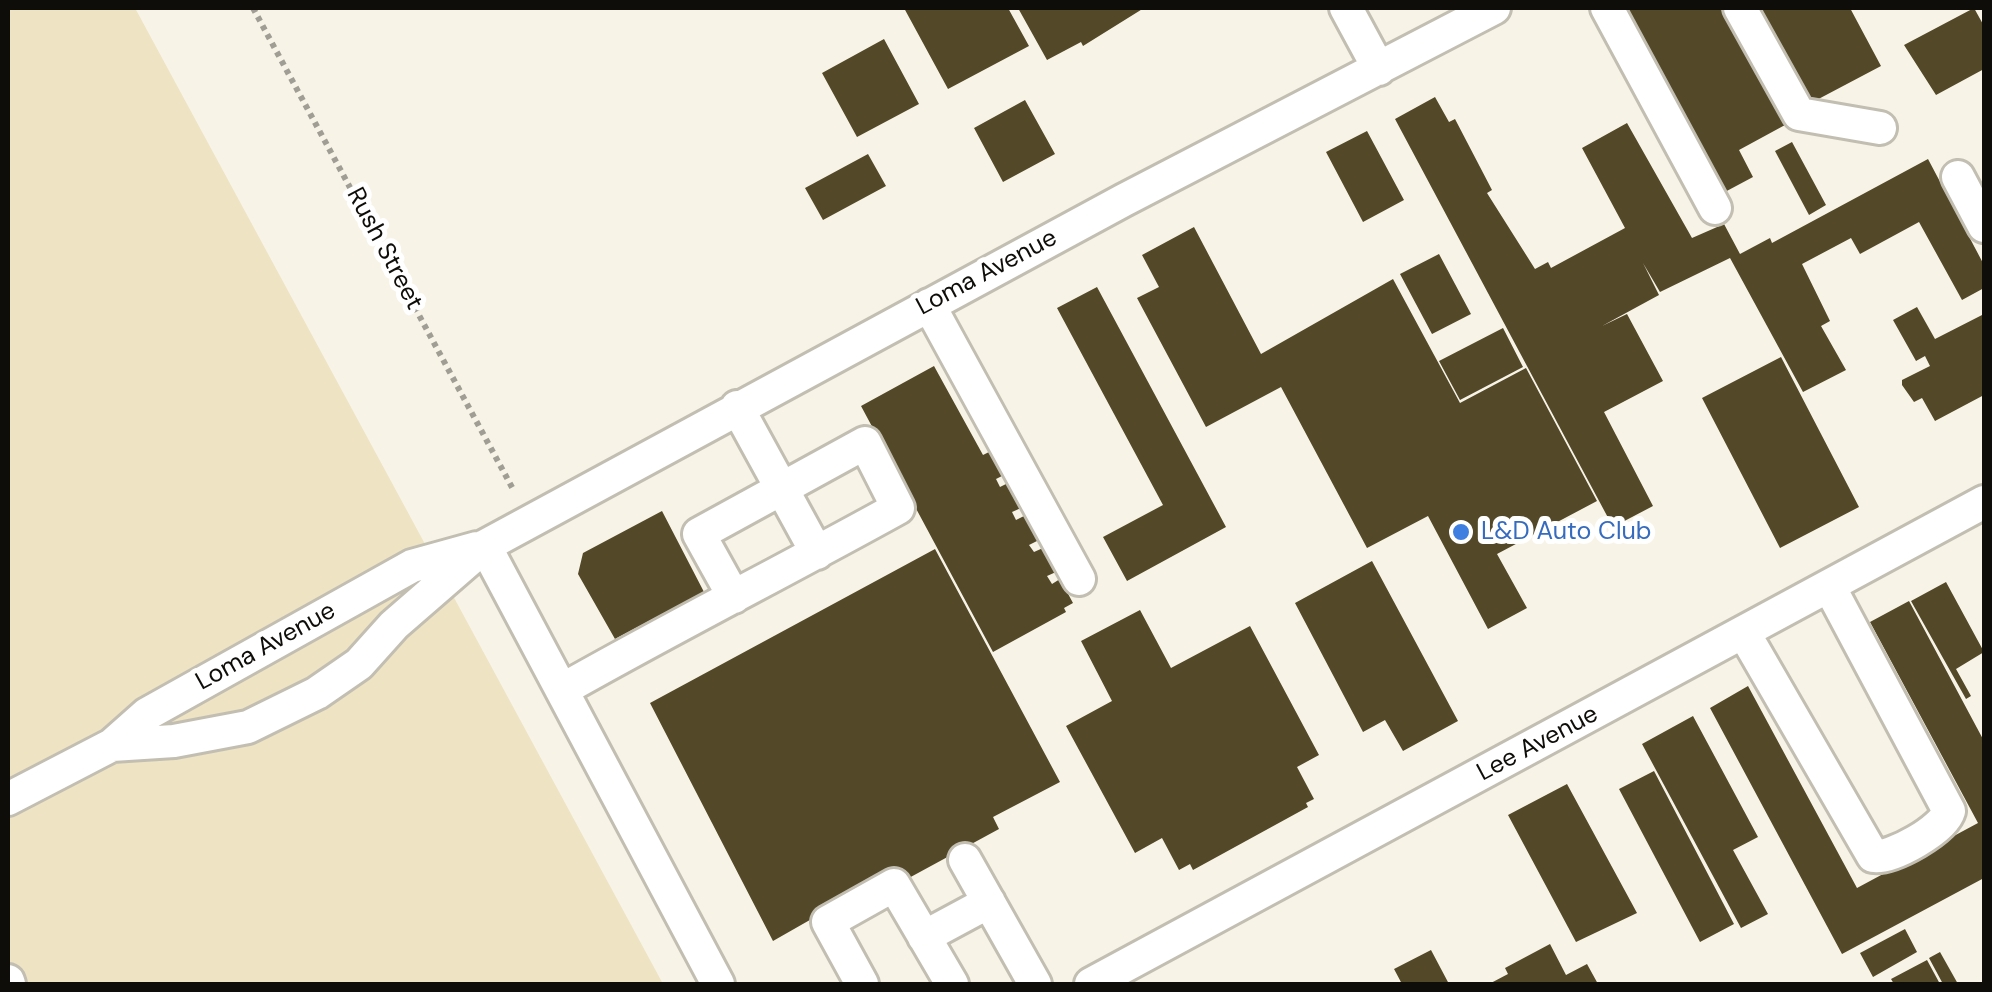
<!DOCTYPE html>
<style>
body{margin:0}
#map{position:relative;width:1992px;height:992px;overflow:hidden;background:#f7f3e7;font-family:"DM Sans",sans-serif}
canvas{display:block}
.frame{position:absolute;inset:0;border:10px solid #0f0d09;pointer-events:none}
</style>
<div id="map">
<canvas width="1992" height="992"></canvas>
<div class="frame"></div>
</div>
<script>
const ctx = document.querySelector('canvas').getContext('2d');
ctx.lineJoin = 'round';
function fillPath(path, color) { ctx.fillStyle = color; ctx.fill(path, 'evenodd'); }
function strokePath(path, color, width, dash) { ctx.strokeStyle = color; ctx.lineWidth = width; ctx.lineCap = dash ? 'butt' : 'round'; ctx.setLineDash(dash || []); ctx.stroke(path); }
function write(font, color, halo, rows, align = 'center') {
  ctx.font = font + ' "DM Sans",sans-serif'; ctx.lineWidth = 10; ctx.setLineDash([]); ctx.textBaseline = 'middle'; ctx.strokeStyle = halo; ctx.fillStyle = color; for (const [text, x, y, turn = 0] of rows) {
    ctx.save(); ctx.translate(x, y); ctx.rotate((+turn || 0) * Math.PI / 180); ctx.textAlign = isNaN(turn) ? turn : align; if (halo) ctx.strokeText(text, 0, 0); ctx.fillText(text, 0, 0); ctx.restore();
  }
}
fillPath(new Path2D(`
 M8 8H135L663 984H8Z`), '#eee3c3');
fillPath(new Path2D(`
 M904 8H1008L1029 46 948 89Z
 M1018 8H1144L1083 46 1081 42 1047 60Z
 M1624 8H1721L1785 125 1739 150 1753 177 1723 193Z
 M1757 8H1850L1881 66 1809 104Z
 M1974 8 1984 26V69L1936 95 1904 45Z
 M884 39 919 104 857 137 822 73Z
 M1435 97 1449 122 1455 119 1492 190 1487 193 1535 269 1548 262 1551 268 1625 228 1582 148 1627 123 1692 238 1724 224 1740 254 1770 238 1772 243 1928 159 1984 265V288L1962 300 1919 222 1860 254 1851 238 1802 264 1830 321 1821 326 1846 370 1803 392 1730 258 1660 292 1643 263 1659 295 1602 326 1627 314 1663 381 1604 412 1653 506 1613 527 1395 119Z
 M1025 100 1055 154 1003 182 974 128Z
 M1367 131 1404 200 1363 222 1326 152Z
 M1792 142 1826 205 1809 215 1775 151Z
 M868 154 886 186 823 220 805 188Z
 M1194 227 1261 354 1393 279 1460 403 1526 368 1597 501 1497 554 1527 608 1488 629 1428 516 1367 548 1281 387 1206 427 1137 298 1159 287 1142 255Z
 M1439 254 1471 314 1432 334 1400 274Z
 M1097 287 1226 527 1127 581 1103 537 1163 505 1057 308Z
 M1917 307 1935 339 1984 314V395L1935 421 1922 398 1914 402 1902 385V380L1930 366 1925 356 1916 361 1893 320Z
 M1503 328 1523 367 1460 400 1439 361Z
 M1781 357 1859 507 1780 548 1702 398Z
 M934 366 983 455 991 451 1004 475 996 479 1000 487 1008 483 1021 508 1012 512 1016 520 1026 515 1039 540 1029 545 1034 552 1043 548 1056 572 1047 576 1052 584 1060 579 1073 603 1064 608 1066 612 993 652 861 406Z
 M662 511 704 592 615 639 578 574 583 553Z
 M935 549 1060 782 993 817 999 829 907 879 901 868 773 941 650 703Z
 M1372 561 1458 721 1403 751 1385 720 1363 732 1295 603Z
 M1946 582 1984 652 1956 669 1971 696 1966 699 1911 601Z
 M1909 601 1984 741V878L1842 954 1710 708 1748 686 1857 888 1978 823 1870 622Z
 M1140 610 1171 668 1250 626 1319 755 1297 767 1314 799 1306 803 1308 807 1193 870 1190 864 1179 870 1162 838 1135 853 1066 726 1112 701 1081 641Z
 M1693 716 1758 837 1733 850 1768 914 1741 928 1642 744Z
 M1654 771 1734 924 1700 942 1619 789Z
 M1567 784 1637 913 1576 942 1508 815Z
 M1905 929 1917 952 1873 977 1860 953Z
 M1550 944 1566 975 1587 964 1598 984H1489L1508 974 1505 968Z
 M1431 950 1449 984H1402L1394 969Z
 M1940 952 1958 984H1943L1929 958Z
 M1927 960 1940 984H1894L1891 979Z`), '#534827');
const minor = new Path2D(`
 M1346 8 1379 69
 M1607 8 1715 208
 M1740 8 1799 114 1880 128
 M1958 177 1984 226
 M929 305 1079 579
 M737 407 817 553
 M485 546 718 984
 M1744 633 1873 856C1892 859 1944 829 1949 811L1829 586
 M562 690C673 627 786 570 898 508L865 443 699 534 734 597
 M112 745 174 741 248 727 317 693 359 664 394 625 485 546 1124 200 1494 8
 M8 799 112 745 147 714 412 566 477 548
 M965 860 1035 984
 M924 937 989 902
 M8 981 9 984
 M862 984 828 922 894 885 952 984
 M1091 984 1984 502`);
strokePath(minor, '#c2beb2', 38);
strokePath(new Path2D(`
 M253 8 514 491`), '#a09d94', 6, [5, 5]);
strokePath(minor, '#fff', 32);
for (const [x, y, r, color] of [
 [1461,532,10,"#3f7fe0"]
]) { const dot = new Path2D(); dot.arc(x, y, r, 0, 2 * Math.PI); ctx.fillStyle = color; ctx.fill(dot); strokePath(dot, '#fff', 4); }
write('25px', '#0f0d09', '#fff', [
 ["Rush Street",384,249,62],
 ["Loma Avenue",987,273,-28],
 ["Loma Avenue",266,647,-29],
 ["Lee Avenue",1538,744,-28]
]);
write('25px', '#366cbe', '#fff', [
 ["L&D Auto Club",1481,532]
], 'left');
</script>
